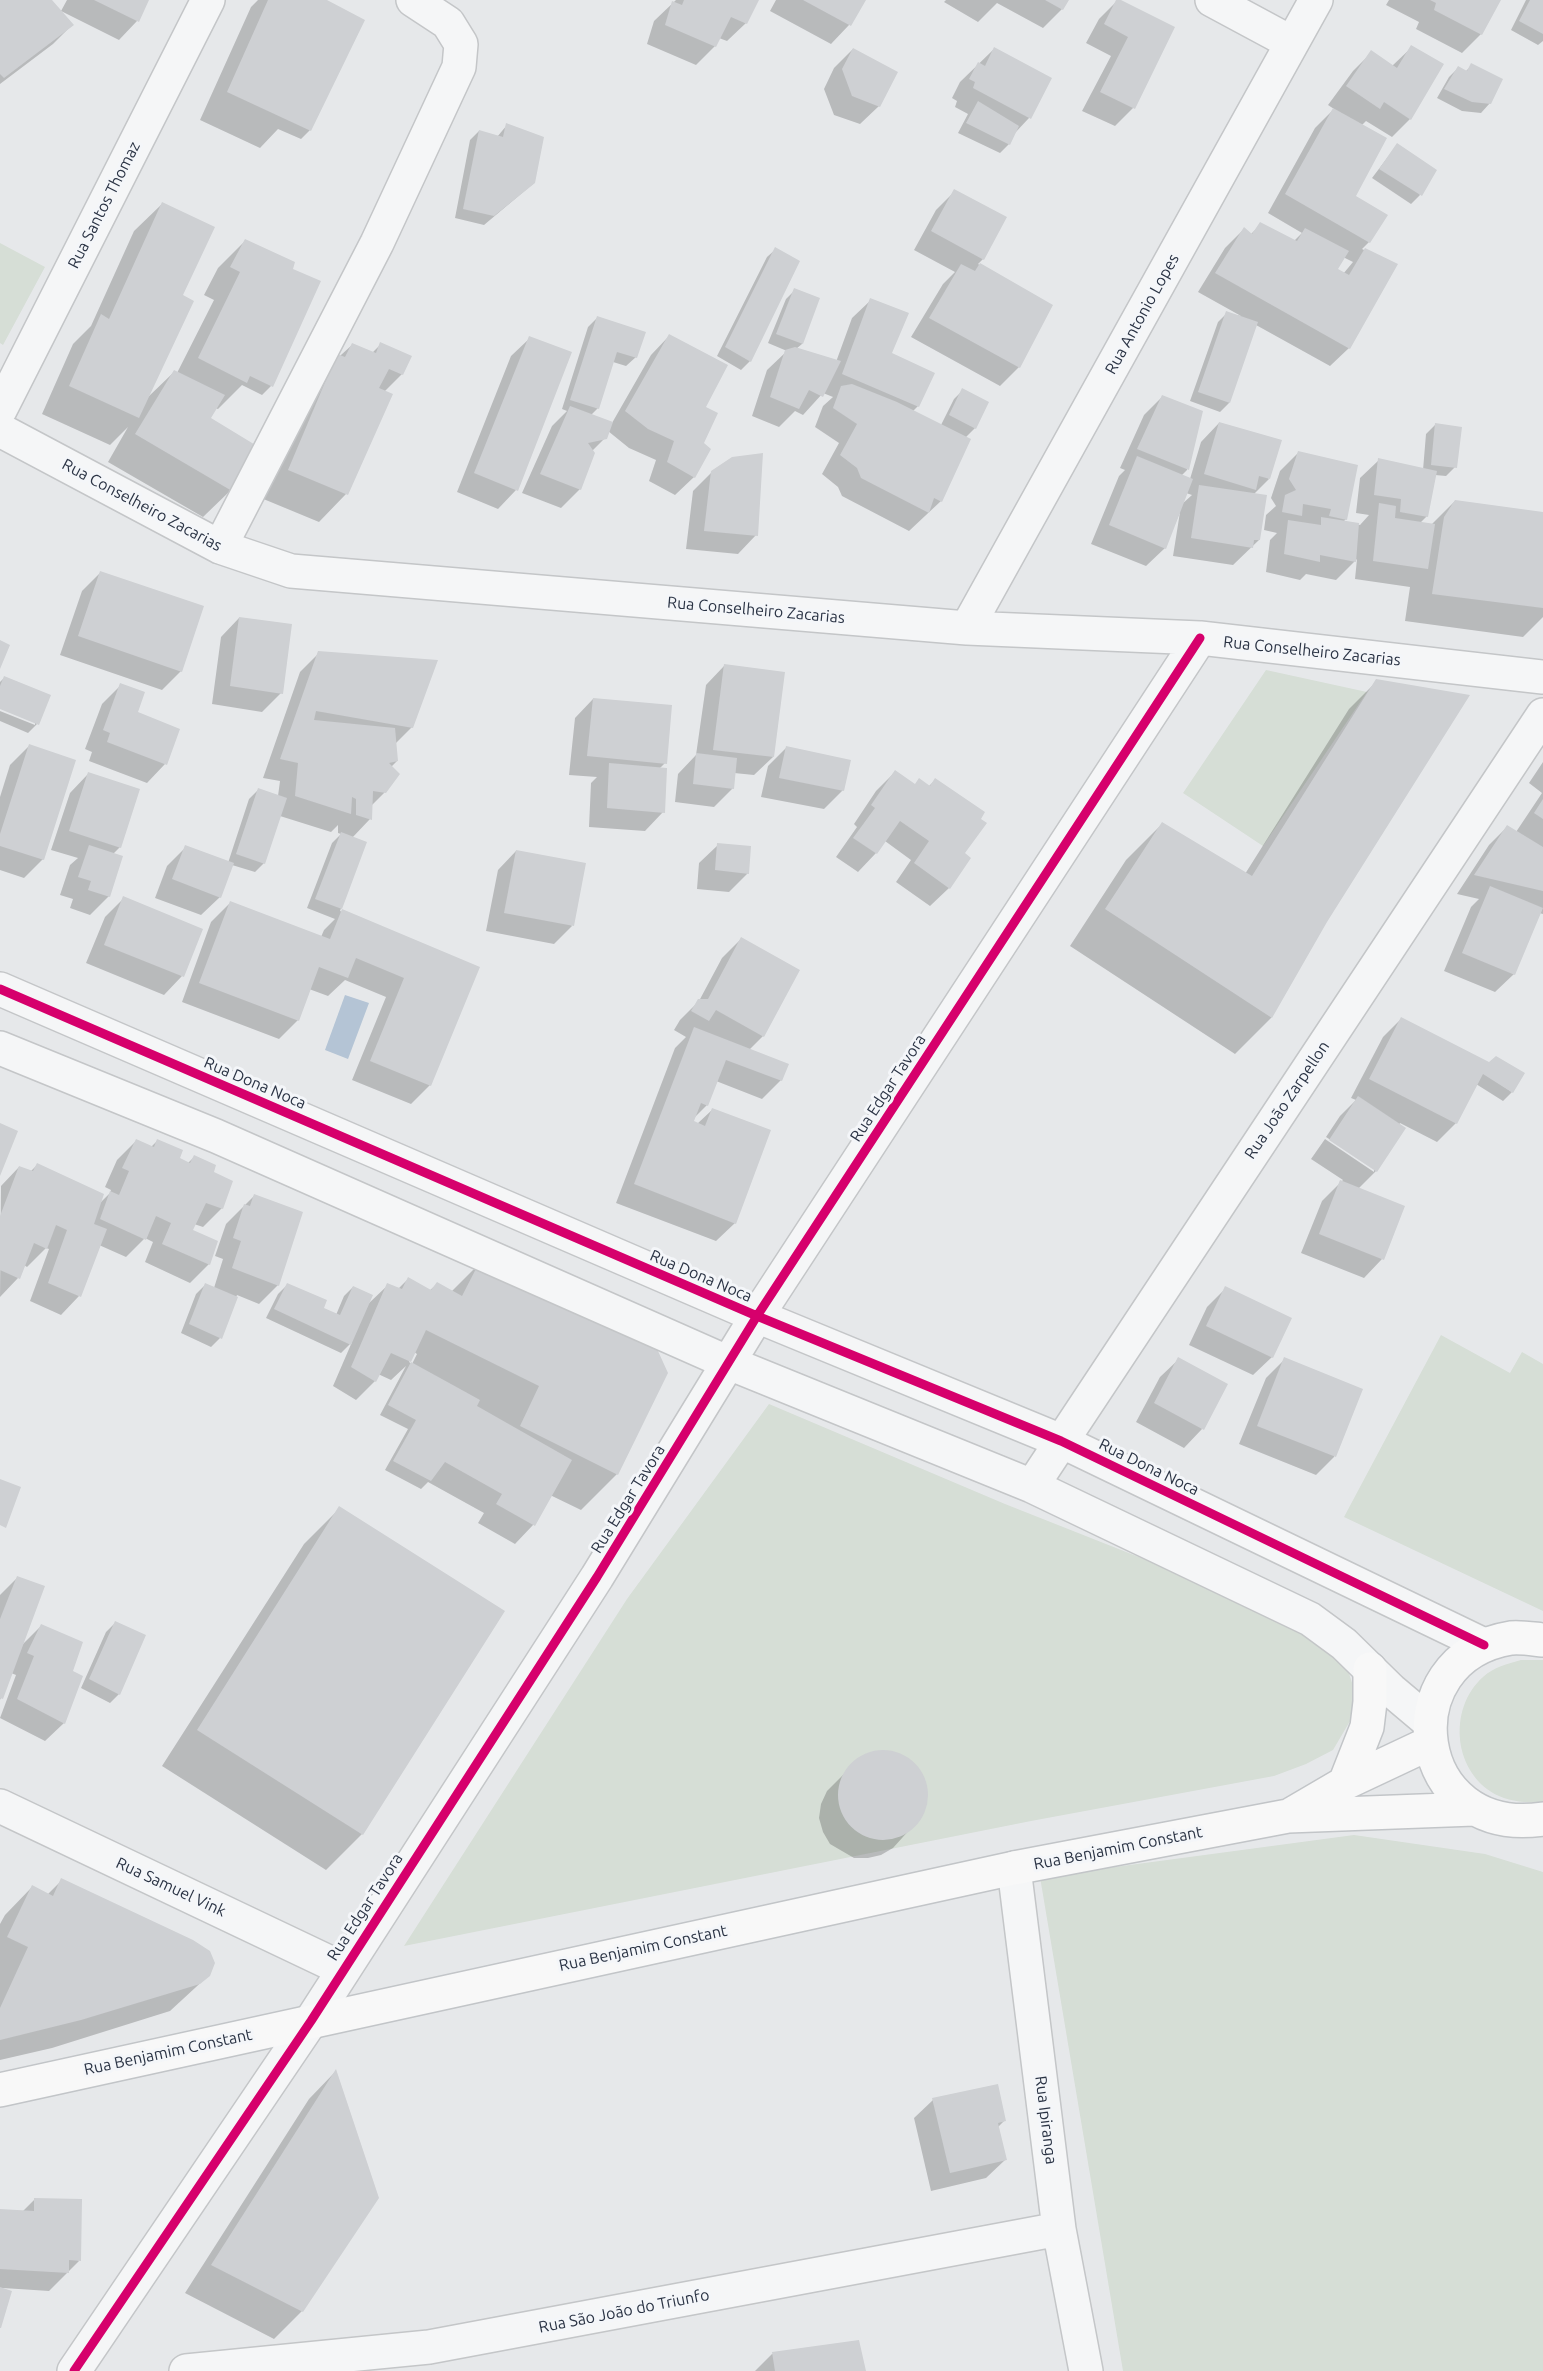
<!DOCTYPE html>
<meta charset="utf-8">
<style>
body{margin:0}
canvas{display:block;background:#e6e8ea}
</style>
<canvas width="1543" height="2371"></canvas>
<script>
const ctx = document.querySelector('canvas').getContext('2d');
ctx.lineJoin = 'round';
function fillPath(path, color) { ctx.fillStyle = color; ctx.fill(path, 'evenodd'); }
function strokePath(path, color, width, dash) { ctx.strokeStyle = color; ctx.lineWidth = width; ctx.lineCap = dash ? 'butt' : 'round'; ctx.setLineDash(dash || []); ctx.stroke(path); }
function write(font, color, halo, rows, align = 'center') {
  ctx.font = font + ' Ubuntu,sans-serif'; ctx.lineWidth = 6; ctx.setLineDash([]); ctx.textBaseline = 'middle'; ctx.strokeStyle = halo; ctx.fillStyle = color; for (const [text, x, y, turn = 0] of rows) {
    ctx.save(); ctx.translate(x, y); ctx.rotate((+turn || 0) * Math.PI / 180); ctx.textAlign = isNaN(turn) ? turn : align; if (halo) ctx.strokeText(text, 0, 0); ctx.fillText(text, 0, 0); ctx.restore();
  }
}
fillPath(new Path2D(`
 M0 243 45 267 3 345 0 343Z
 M1266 670 1367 692 1263 846 1183 793Z
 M1441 1335 1510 1373 1522 1352 1543 1364V1611L1344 1517Z
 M769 1404 1005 1504 1265 1607 1345 1661 1354 1689 1353 1716 1333 1750 1306 1764 1274 1776 1031 1821 404 1946 627 1599Z
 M1521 1660H1543V1802L1540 1803C1526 1802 1512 1802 1499 1796 1453 1775 1447 1709 1483 1677 1494 1667 1507 1664 1521 1660Z
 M1354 1835 1485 1854 1543 1872V2371H1123L1040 1877Z`), '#d6ded6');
fillPath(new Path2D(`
 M345 995 369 1003 348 1059 325 1050Z`), '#b4c4d5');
fillPath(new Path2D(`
 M0 0H50L72 25 53 44 0 84Z
 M67 0H147L137 21 119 40 61 11Z
 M258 0H324L310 130 301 139 278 129 260 148 200 120 251 7Z
 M676 0H758L746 23 727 41 719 38 715 46 696 65 647 44 654 21Z
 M776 0H864L849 25 831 44 770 11Z
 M946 0H1067L1062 9 1043 28 997 3 978 22 944 2Z
 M1118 0 1173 28 1133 108 1115 126 1082 111 1111 56 1086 43 1099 19Z
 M1389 0H1499L1481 34 1462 53 1416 29 1419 22 1386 5Z
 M1526 0H1543V41L1538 45 1511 30Z
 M1412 47 1410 119 1392 137 1366 121 1362 125 1354 197 1369 242 1362 249 1396 265 1349 348 1330 366 1256 325 1229 403 1220 412 1190 401 1218 322 1227 313 1241 316 1198 292 1225 248 1244 229 1251 234 1261 224 1294 241 1302 233 1268 213 1315 128 1334 109 1328 105 1353 71 1372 52 1392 66ZM1343 257 1353 262 1343 274 1336 270Z
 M853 49 879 106 860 124 834 115 824 89 834 68Z
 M994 49 1050 78 1029 118 1014 134 1009 144 1000 153 958 133 968 114 955 107 957 101 952 98 960 82Z
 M1472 65 1490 103 1481 113 1462 111 1437 98 1449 77 1458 68 1465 72Z
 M507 125 534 183 484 225 455 218 470 140 479 131 497 137Z
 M1397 145 1420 195 1411 204 1372 178Z
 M955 191 983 259 978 264 1051 305 1019 367 1000 386 911 337 943 284 955 272 914 250 936 210Z
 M162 204 181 296 147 398 174 372 177 373 214 300 204 295 218 268 246 240 271 386 262 395 242 385 218 409 215 408 209 418 231 490 203 517 108 462 128 427 110 445 42 414 73 344 91 326 134 231Z
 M776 249 750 361 741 370 717 356 767 257Z
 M795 290 818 299 802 344 796 349 836 362 852 318 871 300 890 354 918 406 913 411 941 425 954 399 963 390 975 428 965 438 941 501 909 531 842 496 838 487 822 474 839 443 815 427 823 406 833 397 823 393 803 415 795 411 779 427 752 416 767 370 787 351 768 343 786 299Z
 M597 318 636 357 626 366 613 362 598 408 591 415 612 423 651 355 669 336 704 407 694 477 675 495 649 481 656 460 629 448 608 431 605 438 592 451 580 489 561 508 522 493 552 426 567 411 562 409 588 327Z
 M530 338 516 490 498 509 457 492 511 356Z
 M381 344 402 374 384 392 346 494 319 522 261 498 310 383 352 345 372 353Z
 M1162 397 1201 412 1187 470 1181 476 1190 479 1201 442 1219 423 1269 479 1253 495 1259 540 1233 565 1173 556 1180 512 1165 548 1146 566 1091 544 1119 476 1125 470 1120 468 1144 415ZM1186 493 1192 495 1181 505Z
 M1435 425 1455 467 1446 476 1435 475 1427 516 1420 523 1431 525 1455 501 1543 513V617L1523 637 1405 621 1410 587 1355 579 1357 559 1336 580 1306 574 1300 580 1266 572 1270 540 1277 533 1264 530 1266 515 1276 506 1271 498 1280 471 1299 452 1346 519 1343 522 1360 525 1369 515 1356 513 1360 478 1379 460 1423 470 1426 434Z
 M712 472 756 535 738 554 686 549 693 491Z
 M101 572 181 671 162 690 60 655 82 591Z
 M239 618 281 693 262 712 212 704 221 637Z
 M319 653 412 727 395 744 397 761 391 767 385 792 371 806 370 819 352 838 365 843 340 911 478 967 430 1085 411 1104 352 1080 386 997 345 980 328 996 309 989 298 1020 279 1039 182 1002 211 922 230 903 321 937 324 930 335 919 307 908 332 843 341 834 338 833V825L331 832 280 816 264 863 255 872 232 865 220 897 201 915 155 898 167 866 186 847 228 863 249 799 258 790 278 796 280 781 263 778 300 672Z
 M724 666 773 757 754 775 734 773 733 788 714 807 675 802 678 774 696 755 706 685Z
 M4 678 37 724 28 733 0 721V711L35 725V722L0 707V682Z
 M1377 681 1324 924 1271 1018 1235 1054 1070 946 1126 860 1162 824 1245 874 1349 709Z
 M121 685 165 764 147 783 89 761 92 752 85 749 102 704Z
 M593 699 665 763 660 768 663 812 645 831 589 827 591 783 597 777 569 775 575 718Z
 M29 746 43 859 24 878 0 870V797L10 765Z
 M786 748 843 790 824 809 761 797 768 766Z
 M1543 762V914L1539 913 1514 974 1495 992 1444 971 1471 907 1479 899 1457 894 1489 845 1507 827 1516 832 1542 793 1529 783Z
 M895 772 914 786 928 787 935 780 963 854 949 888 930 906 896 882 911 860 885 841 876 853 858 872 836 857 857 827 854 824 876 791Z
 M88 774 120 847 113 854 109 896 90 915 70 908 73 899 60 895 70 865 78 858 51 850 70 793Z
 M718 845 748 873 729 892 697 889 699 863Z
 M516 851 572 926 554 944 486 931 498 870Z
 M124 898 182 976 164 995 86 963 105 917Z
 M741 939 763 1036 749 1050 781 1080 762 1099 716 1081 707 1105 691 1121 697 1124 712 1110 735 1223 716 1241 616 1203 675 1048 686 1037 674 1030 680 1020 699 1001 722 958Z
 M1401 1019 1512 1092 1503 1101 1476 1084 1456 1123 1437 1142 1400 1123 1376 1171 1358 1189 1382 1259 1364 1278 1301 1253 1322 1201 1343 1180 1311 1159 1325 1139 1374 1172V1168L1326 1137 1340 1116 1356 1100 1351 1098 1383 1037Z
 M136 1141 151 1147 157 1141 179 1159 188 1163 194 1157 212 1173 222 1208 203 1227 194 1224 191 1231 209 1264 190 1283 145 1262 153 1242 145 1238 126 1257 99 1245 79 1296 61 1315 30 1301 49 1249 46 1248 27 1267 24 1265 18 1278 0 1297 1 1186 19 1167 30 1172 37 1165 99 1204 110 1193 111 1190 105 1187 117 1160Z
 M254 1196 278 1285 259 1304 237 1295 220 1338 211 1347 181 1333 196 1294 205 1285 214 1288 223 1259 215 1256 226 1224Z
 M480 1263 617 1474 581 1510 550 1495 533 1525 515 1544 478 1523 484 1513 428 1482 421 1489 385 1470 408 1429 380 1415 406 1366 391 1380 378 1374 375 1381 356 1400 333 1386 352 1342 341 1353 266 1318 278 1294 287 1285 322 1309 336 1315 344 1296 353 1287 367 1305 388 1285 398 1289 408 1279 429 1291 437 1284 451 1292ZM414 1352 417 1354 412 1364 409 1362Z
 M1226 1288 1272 1357 1253 1375 1189 1345 1207 1307Z
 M1179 1359 1202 1429 1184 1448 1136 1422 1160 1377Z
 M1285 1359 1361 1390 1334 1457 1316 1475 1239 1444 1266 1378Z
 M340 1508 362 1834 326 1870 162 1766 304 1544Z
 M17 1578 21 1646 41 1626 71 1672 64 1723 45 1741 0 1718 16 1675 11 1673 0 1700V1595Z
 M115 1623 119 1694 110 1703 81 1688 106 1632Z
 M885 1752 899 1755 912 1763 922 1774 926 1789V1803L921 1817 893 1848 881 1855 868 1858H854L830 1844 823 1832 819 1818 821 1804 827 1791 857 1761 870 1754Z
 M62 1880 208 1976 170 2011 52 2048 0 2060V1924L5 1915 32 1887 47 1895Z
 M335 2072 302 2311 274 2339 185 2293 309 2099Z
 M933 2100 1005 2120 998 2127 1005 2160 986 2178 931 2191 914 2118Z
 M35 2199 79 2261 49 2291 3 2288 0 2325V2211L22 2212Z
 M772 2354 865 2371H755Z`), '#0003');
fillPath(new Path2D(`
 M0 0H52L74 25 4 78 0 74Z
 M94 0H149L139 22Z
 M268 0H327L365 20 311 131 227 92Z
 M684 0H759L747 24 731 17 716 47 665 25 672 1 682 5Z
 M803 0H866L851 26Z
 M1045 0H1069L1063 10Z
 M1116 0H1121L1175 27 1135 109 1100 92 1128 37 1104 24Z
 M1430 0H1501L1482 35 1434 10 1436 3Z
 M1530 0H1543V34L1519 21Z
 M1411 45 1444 64 1411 120 1384 102 1380 109 1346 86 1371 50 1397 68Z
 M994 47 1052 78 1031 119 973 88 975 82 969 79 978 62 985 66Z
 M853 48 898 72 880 107 852 96 842 69Z
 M1471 63 1503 79 1491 104 1472 102 1444 89 1458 66 1467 71Z
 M978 101 1019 126 1010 145 966 123Z
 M1333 108 1387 138 1356 196 1388 215 1370 243 1285 194Z
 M506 123 544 137 535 183 494 216 463 209 479 130 503 137Z
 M1397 143 1437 170 1422 196 1379 169Z
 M954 189 1007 217 984 260 931 231Z
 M162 202 215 227 183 295 194 301 139 418 69 386 101 314 109 319Z
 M1260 222 1297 241 1305 228 1349 251 1338 269 1349 275 1365 248 1398 264 1350 349 1215 273 1244 227 1252 234Z
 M245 239 295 262 293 269 321 281 273 387 250 376 247 383 198 358 240 272 230 267Z
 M775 247 800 261 751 362 725 347Z
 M980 263 1053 305 1020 368 929 318 961 264 975 271Z
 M794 288 820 298 803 344 776 334Z
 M870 298 909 313 892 353 935 373 919 407 842 374Z
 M1226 311 1258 322 1230 403 1198 392Z
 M597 316 646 332 637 358 617 352 599 409 570 400Z
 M669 334 728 365 706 407 718 413 704 443 711 449 695 478 667 462 674 441 648 429 625 411Z
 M529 336 572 352 518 491 474 473Z
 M380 342 412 356 403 375 389 369 379 388 393 394 348 495 288 470 337 354 345 357 352 343 376 353Z
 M795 347 841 361 823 397 809 390 799 409 770 397 785 350Z
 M174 370 225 395 211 418 257 446 232 491 135 434Z
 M852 384 897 402 971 439 942 502 934 498 929 513 861 478 857 468 840 455 857 424 833 408 841 386Z
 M962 388 989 402 976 429 949 415Z
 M1162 395 1203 411 1189 470 1137 449Z
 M570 406 613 422 607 439 588 443 595 453 581 490 540 474Z
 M1219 422 1282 440 1270 479 1259 476 1256 490 1204 474Z
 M1435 423 1462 427 1457 468 1431 465Z
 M1298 451 1358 465 1347 520 1329 516 1331 509 1303 504 1302 516 1282 512 1285 495 1296 490 1289 479Z
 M763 453 758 536 704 531 711 471 732 457Z
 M1137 456 1193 479 1166 549 1109 525Z
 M1378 458 1437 471 1428 517 1400 512 1401 499 1374 495Z
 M1199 485 1267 495 1260 540H1254L1253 548 1191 538Z
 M1455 500 1543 512V608L1432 594 1444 517Z
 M1379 503 1396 506 1395 518 1435 524 1428 569 1373 561Z
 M1321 517 1359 523 1356 562 1320 555V562L1284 554 1288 520 1321 525Z
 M100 571 204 606 182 672 78 636Z
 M239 617 292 624 283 694 230 686Z
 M0 640 10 645 0 669Z
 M318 651 438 660 413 728 316 711 314 720 395 728 398 761 389 763 400 774 386 793 373 791 372 820 356 815V799L352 797 351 814 295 796 298 763 280 759Z
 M724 664 785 672 774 757 713 750Z
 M4 676 51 695 39 725 0 709V686Z
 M1376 679 1470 695 1327 922 1272 1018 1105 909 1162 822 1252 876Z
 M120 683 145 692 138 712 180 729 167 765 107 742 110 733 103 730Z
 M593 698 672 705 667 764 587 756Z
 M29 744 76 760 44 860 0 846V834Z
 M786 746 851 760 844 791 779 778Z
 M696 753 737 758 734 789 693 784Z
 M609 763 667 768 665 813 607 808Z
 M895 770 915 784 919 778 930 786 935 778 985 812 981 819 987 823 965 853 971 858 950 889 914 863 929 841 900 821 877 854 853 838 875 808 871 805Z
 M88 772 140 789 121 848 69 831Z
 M258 788 287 798 265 864 236 854Z
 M1543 799V819L1534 813Z
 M1507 825 1543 847V891L1474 875Z
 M341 832 367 842 342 909 315 899Z
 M717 843 751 846 749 874 715 870Z
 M89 845 123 856 110 897 88 890 91 881 78 877Z
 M185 845 234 863 221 898 172 879Z
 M516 850 586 863 574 926 504 913Z
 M1490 886 1543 908 1515 975 1462 953Z
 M123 896 203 929 184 977 104 945Z
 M230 901 330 939 342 909 480 967 431 1086 370 1061 404 978 356 958 348 978 319 967 299 1021 199 983Z
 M741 937 800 970 764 1037 716 1010 709 1021 691 1011 698 999H708Z
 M1401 1017 1489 1062 1496 1056 1525 1073 1513 1093 1483 1074 1457 1124 1369 1079Z
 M694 1027 789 1064 782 1081 726 1060 708 1106 701 1103 694 1121 705 1126 712 1108 771 1130 736 1224 634 1184Z
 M1358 1096 1406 1128 1377 1172 1329 1140Z
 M0 1123 18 1131 0 1176Z
 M136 1139 154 1147 157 1139 183 1150 180 1158 190 1163 194 1155 216 1165 214 1172 233 1181 223 1209 206 1203 193 1230 218 1241 210 1265 162 1244 171 1223 156 1216 146 1240 100 1219 110 1191 119 1195 129 1171 122 1168Z
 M37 1163 104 1194 94 1224 107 1229 81 1297 48 1283 67 1230 56 1225 47 1249 34 1243 20 1279 0 1270V1216L19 1166 33 1171Z
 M1340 1180 1405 1206 1384 1260 1319 1234Z
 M254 1194 303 1212 279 1286 232 1268 241 1241 233 1238 244 1204 250 1206Z
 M480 1261 651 1345 658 1351 668 1373 618 1475 520 1426 539 1386 426 1330 411 1362 391 1353 376 1382 351 1367 387 1283 402 1289 408 1277 431 1290 437 1282 462 1296Z
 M205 1283 238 1297 222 1339 189 1324Z
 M287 1283 327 1300 324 1308 340 1315 353 1286 373 1295 351 1345 274 1309Z
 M1225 1286 1292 1318 1273 1358 1206 1326Z
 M1178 1357 1228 1384 1204 1430 1154 1403Z
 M1284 1357 1363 1389 1336 1457 1257 1426Z
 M411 1362 480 1400 477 1406 572 1460 535 1526 496 1504 502 1494 445 1462 431 1481 393 1461 416 1420 388 1405Z
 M0 1479 21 1487 6 1528 0 1525Z
 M339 1506 505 1611 363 1835 197 1730Z
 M17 1576 45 1586 3 1699 0 1698V1619Z
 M115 1621 146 1635 120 1695 89 1679Z
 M41 1624 83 1642 73 1671 83 1676 65 1724 17 1699 34 1656 27 1653Z
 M838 1795a45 45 0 1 1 90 0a45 45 0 1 1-90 0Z
 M61 1878 193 1940 210 1951 215 1963 210 1976 200 1984 81 2020 0 2040V2008L28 1947 7 1937 32 1885 53 1896Z
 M336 2069 379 2198 303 2312 211 2265Z
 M998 2084 1006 2121 998 2123 1007 2160 950 2173 932 2098Z
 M34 2198 82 2199 81 2261 69 2260V2273L0 2269V2209L34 2211Z
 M0 2287 12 2291 1 2328H0Z
 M859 2340 866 2371H775L772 2352Z`), '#ced0d3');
const minor = new Path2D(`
 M1212 0 1292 43
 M0 410 208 0
 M0 430 220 547 291 571 967 628 1200 638 1543 677
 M220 547 377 243 459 67 461 44 448 23 413 0
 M967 628 1316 0
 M0 989 757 1316 1061 1441 1484 1645
 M0 1048 216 1136 729 1363 1032 1486 1310 1619 1344 1644 1391 1690 1429 1722
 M1032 1486 1543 715
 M0 1806 343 1969
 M1014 1868 1059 2229 1086 2371
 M74 2371 311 2021 597 1577 757 1316 1200 638
 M186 2371 429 2347 1059 2229`);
const major = new Path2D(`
 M1543 1640C1533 1639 1521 1637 1511 1638 1388 1658 1411 1839 1543 1819
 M1345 1783 1367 1727 1370 1702V1669
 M1292 1814 1345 1783 1430 1743
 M0 2090 1014 1868 1288 1816 1474 1809`);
strokePath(minor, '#c4c6c8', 36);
strokePath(major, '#c2c5c8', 36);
strokePath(minor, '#f5f6f7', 33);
strokePath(major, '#f8f8f8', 33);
strokePath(new Path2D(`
 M0 989 757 1316 1061 1441 1484 1645
 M74 2371 311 2021 597 1577 757 1316 1200 638`), '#d6006c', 9);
write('16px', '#2b3445', '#f4f6f9', [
 ["Rua Santos Thomaz",104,205,-63],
 ["Rua Antonio Lopes",1142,314,-61],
 ["Rua Conselheiro Zacarias",142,505,28],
 ["Rua Conselheiro Zacarias",756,610,5],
 ["Rua Conselheiro Zacarias",1312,651,6],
 ["Rua Dona Noca",255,1083,23],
 ["Rua Edgar Tavora",888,1088,-57],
 ["Rua João Zarpellon",1287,1100,-56],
 ["Rua Dona Noca",701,1276,23],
 ["Rua Dona Noca",1149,1467,26],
 ["Rua Edgar Tavora",628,1499,-58],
 ["Rua Benjamim Constant",1118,1848,-11],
 ["Rua Samuel Vink",171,1887,25],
 ["Rua Edgar Tavora",365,1907,-57],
 ["Rua Benjamim Constant",643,1948,-12],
 ["Rua Benjamim Constant",168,2052,-12],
 ["Rua Ipiranga",1046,2120,83],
 ["Rua São João do Triunfo",624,2311,-11]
]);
</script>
